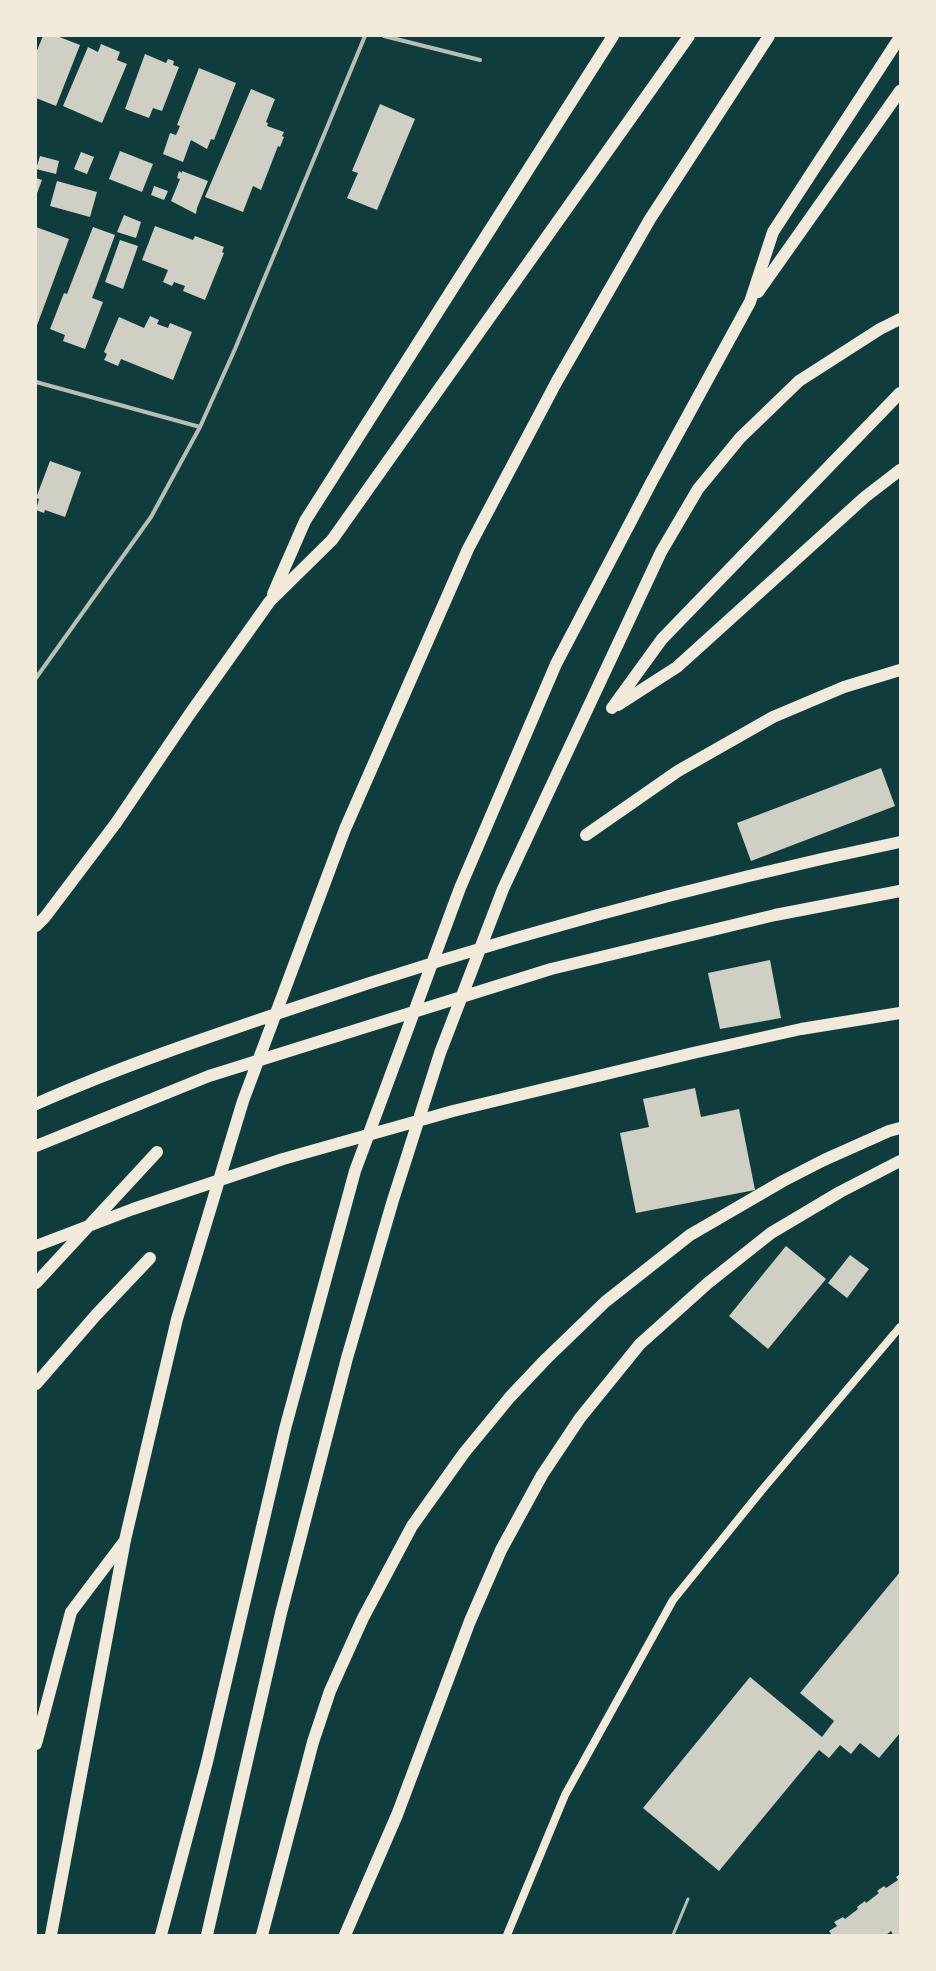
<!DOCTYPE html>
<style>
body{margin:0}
#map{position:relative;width:936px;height:1971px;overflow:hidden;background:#0f3d3e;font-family:"Open Sans",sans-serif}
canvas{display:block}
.frame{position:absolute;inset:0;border:37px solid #f1e9da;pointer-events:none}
</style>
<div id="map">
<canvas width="936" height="1971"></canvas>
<div class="frame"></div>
</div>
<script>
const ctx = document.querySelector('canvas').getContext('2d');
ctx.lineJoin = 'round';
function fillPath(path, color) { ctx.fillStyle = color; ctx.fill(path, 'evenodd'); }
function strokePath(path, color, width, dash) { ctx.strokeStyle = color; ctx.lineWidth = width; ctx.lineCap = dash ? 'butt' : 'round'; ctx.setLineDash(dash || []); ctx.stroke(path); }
fillPath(new Path2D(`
 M43 36H57L80 45 56 106 36 98V53Z
 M101 44 120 52 117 60 127 64 102 123 63 106 88 47 98 52Z
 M145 54 166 63 168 59 174 61 173 65 179 67 162 111 153 108 149 118 125 109Z
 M199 68 236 83 214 140 211 139 207 149 191 140 183 162 163 154 170 133 176 135 180 126 177 125Z
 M251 89 275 99 266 122 268 123 267 126 284 132 282 136 284 137 280 147 278 146 261 190 253 186 243 212 205 197Z
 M380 104 415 119 377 210 347 198 358 173 352 171Z
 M120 151 153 164 142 192 109 179Z
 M81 152 94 157 87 174 74 169Z
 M40 156 59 161 56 174 36 169Z
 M179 171 182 173V171L208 181 197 208 196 214 171 201 180 179 177 178Z
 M36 178 42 180 36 196Z
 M57 181 97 192 90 217 50 206Z
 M154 186 168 191 164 200 151 195Z
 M124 215 141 222 136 238 117 232Z
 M155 226 193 240 195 236 224 247 222 252 224 253 205 300 183 291 185 286 174 282 172 286 163 282 168 270 142 260Z
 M36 227 69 239 36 328Z
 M93 227 115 235 92 298 103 302 85 349 63 341 65 335 50 329 64 293 67 294Z
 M120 240 138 246 123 289 105 282Z
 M150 316 159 320 157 324 168 328 170 323 192 332 173 380 121 359 118 366 104 360 107 354 104 352 119 317 144 328Z
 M50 461 81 472 65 517 45 510 44 513 36 510 39 499 36 498Z
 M881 768 895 806 751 861 737 823Z
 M770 960 781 1018 720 1029 708 973Z
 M695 1088 701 1117 739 1109 755 1190 636 1213 620 1133 649 1127 643 1099Z
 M786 1246 826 1279 768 1349 729 1316Z
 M850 1255 869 1269 847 1298 828 1283Z
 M900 1572V1733L879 1758 860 1743 851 1754 840 1745 829 1758 819 1750 719 1871 643 1808 750 1677 822 1737 834 1721 800 1693Z
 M900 1874V1935H893L891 1931 886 1935H832L829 1931 837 1926 834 1922 843 1917 845 1919 858 1909 857 1907 865 1901 866 1903 879 1893 877 1891 884 1886 886 1888 898 1880 896 1877Z`), '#cfcfc3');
strokePath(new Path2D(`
 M673 1935 688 1899`), '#b8beb3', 3);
strokePath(new Path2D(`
 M384 36 480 60
 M36 382 200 427
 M36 678 151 517 200 427 235 349 365 36`), '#b8beb3', 4);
strokePath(new Path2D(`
 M507 1935 565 1795 673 1600 762 1490 900 1327`), '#f1e9da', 8);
strokePath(new Path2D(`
 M758 292 900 91
 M273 594 305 521 613 36
 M618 705 677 667 865 497 900 470
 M612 708 662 639 900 393
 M586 835 678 771 773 717 844 687 900 670
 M36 926 45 917 116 823 189 715 270 601 332 540 689 36
 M36 1104C119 1067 205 1038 291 1009 491 941 694 885 900 842
 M36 1146 209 1076 551 969 775 915 900 891
 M36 1246 133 1209 283 1159 453 1111 693 1053 801 1029 900 1013
 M36 1283 157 1152
 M36 1384 96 1315 150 1258
 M36 1744 71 1612 123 1543
 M51 1935 125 1540 177 1319 243 1101 345 829 468 549 557 381 650 219 769 36
 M161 1935 207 1762 285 1429 355 1171 460 888 556 664 652 481 750 302 773 232 900 37
 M207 1935 281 1613 347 1358 393 1200 440 1053 503 889 661 552 698 489 740 438 799 381 880 329 900 319
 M262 1935 313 1742 330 1691 363 1618 412 1526 464 1453 510 1397 546 1359 605 1302 690 1235 783 1181 824 1160 889 1131 900 1128
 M345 1935 397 1815 470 1621 501 1550 542 1475 580 1418 640 1344 708 1283 771 1233 840 1192 900 1161`), '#f1e9da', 12);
</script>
